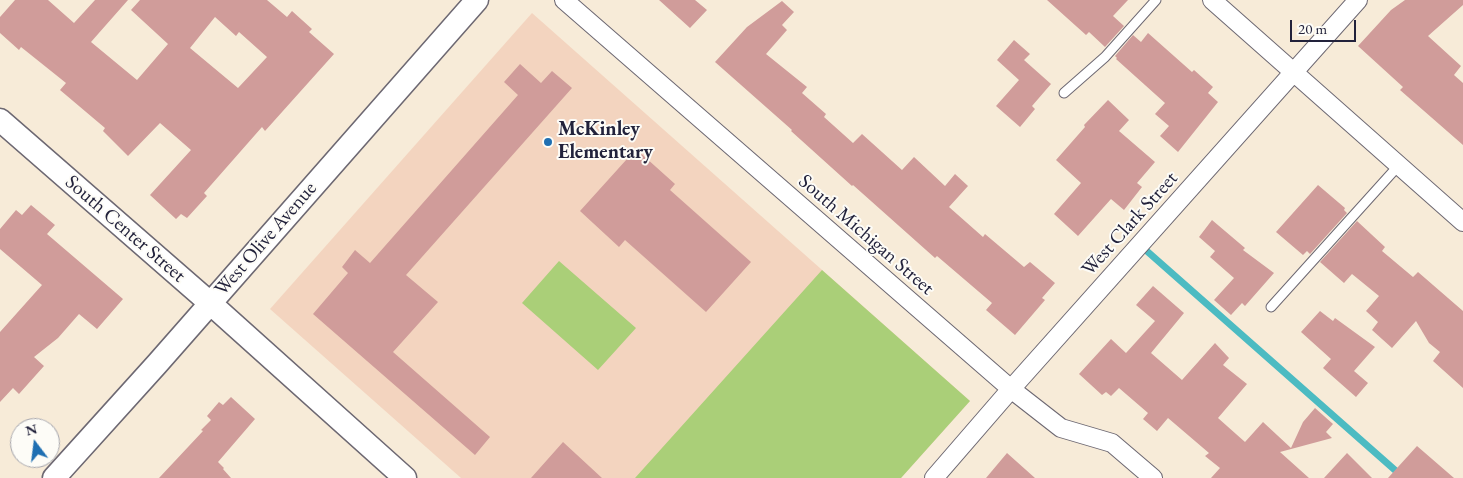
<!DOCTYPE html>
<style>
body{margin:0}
#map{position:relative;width:1463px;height:478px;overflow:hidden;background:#f7ebd8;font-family:"EB Garamond",serif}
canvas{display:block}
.north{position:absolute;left:10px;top:418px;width:50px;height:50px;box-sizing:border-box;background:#fdfcf7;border:1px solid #a5a5ac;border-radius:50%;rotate:345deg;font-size:14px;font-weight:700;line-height:20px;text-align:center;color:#22223b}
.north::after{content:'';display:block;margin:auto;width:18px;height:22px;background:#1f6fb2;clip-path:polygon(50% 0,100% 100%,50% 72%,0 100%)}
.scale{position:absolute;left:1290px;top:20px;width:66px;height:22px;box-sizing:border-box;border:2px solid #22223b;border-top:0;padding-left:6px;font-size:15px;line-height:18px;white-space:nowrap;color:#22223b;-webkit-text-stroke:4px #fdfcf7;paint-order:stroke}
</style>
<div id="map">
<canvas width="1463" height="478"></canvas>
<div class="north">N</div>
<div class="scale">20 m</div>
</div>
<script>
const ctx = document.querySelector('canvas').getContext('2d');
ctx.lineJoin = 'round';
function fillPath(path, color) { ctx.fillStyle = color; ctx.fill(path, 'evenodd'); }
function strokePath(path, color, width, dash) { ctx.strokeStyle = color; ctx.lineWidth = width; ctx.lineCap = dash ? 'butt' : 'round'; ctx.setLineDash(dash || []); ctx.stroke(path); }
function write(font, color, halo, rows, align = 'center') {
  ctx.font = font + ' "EB Garamond",serif'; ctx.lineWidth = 4; ctx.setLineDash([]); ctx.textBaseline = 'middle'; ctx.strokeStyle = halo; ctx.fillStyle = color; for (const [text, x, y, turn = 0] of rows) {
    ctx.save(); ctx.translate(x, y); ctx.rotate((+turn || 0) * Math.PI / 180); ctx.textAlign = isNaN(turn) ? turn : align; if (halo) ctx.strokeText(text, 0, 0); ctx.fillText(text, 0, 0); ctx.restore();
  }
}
fillPath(new Path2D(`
 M532 13 970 401 901 478H461L270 309Z`), '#f3d4bf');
fillPath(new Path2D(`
 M559 261 636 328 598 370 522 303Z
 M822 270 970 401 901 478H635Z`), '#aacf78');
strokePath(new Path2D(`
 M1140 245 1404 478`), '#4cbbc2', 7);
fillPath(new Path2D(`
 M15 0H48L74 23 95 0H128L91 42 137 80 168 44 131 10 140 0H267L287 17 292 11 312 29 309 32 334 54 265 131 262 127 204 193 207 196 187 218 181 214 176 219 150 195 191 150 160 123 128 156 103 131 105 128 60 90 66 83 21 47 19 50 0 33V17ZM215 17 236 36 239 32 267 57 238 88 190 48Z
 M659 0H695L707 10 690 28Z
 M1047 0H1128L1113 16 1124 26 1105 47 1089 32 1086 35Z
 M1405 0H1463V5L1428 36 1461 66 1454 75 1463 83V145L1400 90 1403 87 1358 46 1391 10Z
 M782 1 794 12 782 25 787 30 766 54 807 87 802 93 826 114 824 117 853 143 862 134 902 170 914 157 945 186 955 174 968 186 949 207 983 237 985 234 1024 267 1030 262 1055 283 1042 298 1045 300 1015 335 986 310 992 303 937 256 935 258 853 185 852 186 791 131 792 130 715 62 747 27Z
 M1148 33 1192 72 1194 70 1213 87 1208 93 1218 102 1178 152 1160 136 1169 126 1155 114 1165 103 1116 59 1117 58 1115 56 1133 35 1141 42Z
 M1014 40 1030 54 1024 60 1051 84 1032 106 1035 109 1020 127 996 106 1019 80 997 60Z
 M520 64 541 83 552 71 572 88 406 275 438 302 393 352 490 437 475 455 313 314 348 273 342 267 355 250 370 263 518 95 504 82Z
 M1108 100 1129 120 1119 131 1155 162 1137 183 1142 187 1124 210 1111 199 1078 236 1054 214 1081 183 1056 160 1085 127 1084 125Z
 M636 149 675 184 670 190 751 262 706 312 625 240 619 247 580 211Z
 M1318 185 1345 208 1344 210 1347 213 1310 254 1307 251 1303 255 1276 232Z
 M31 205 55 225 47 234 123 299 97 329 79 314 58 338 34 357 44 366 19 394 13 388 0 402V332L42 285 0 249V229L16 210 22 215Z
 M1212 220 1245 248 1243 250 1274 273 1245 306 1242 303 1231 315 1214 300 1234 278 1210 257 1215 251 1199 237Z
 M1357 221 1385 247 1382 251 1413 277 1418 272 1463 311V388L1433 361 1440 352 1429 343 1416 321 1392 348 1372 330 1378 322 1366 311 1379 296 1352 274 1344 283 1320 262Z
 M1153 286 1184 313 1151 353 1182 380 1215 343 1229 358 1223 365 1247 384 1218 418 1245 442 1263 422 1291 448 1303 422 1315 408 1333 424 1326 432 1332 438 1280 452 1309 478H1211L1220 468 1205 456 1209 453 1168 418 1157 431 1143 419 1148 413 1119 388 1111 396 1106 392 1102 395 1079 374 1111 339 1126 353 1155 321 1136 305Z
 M1320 311 1333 321 1335 318 1375 347 1354 371 1368 383 1356 397 1323 368 1331 359 1301 332Z
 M231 397 255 419 218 462 224 468 223 469 231 478H159L203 431 201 430 211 420 207 416 219 402 223 405Z
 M563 442 602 478H531Z
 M1417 446 1454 478H1388Z
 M1007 453 1035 478H986Z
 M1347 453 1372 478H1324Z`), '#d09c9a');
const service = new Path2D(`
 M1064 93 1105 57 1156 0
 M1271 307 1399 165`);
const minor = new Path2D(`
 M564 0 1011 389 1061 428 1112 443 1153 478
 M1212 0 1463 222
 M934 478 1011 389 1358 0`);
const tertiary = new Path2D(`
 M0 120 210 303 405 478
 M54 478 157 364 477 0`);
strokePath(service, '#6d6872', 11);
strokePath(minor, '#6d6872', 20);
strokePath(tertiary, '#6d6872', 25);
strokePath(service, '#fff', 9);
strokePath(minor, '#fff', 18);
strokePath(tertiary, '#fff', 22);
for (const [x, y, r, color] of [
 [548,142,5,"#1f6fb2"]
]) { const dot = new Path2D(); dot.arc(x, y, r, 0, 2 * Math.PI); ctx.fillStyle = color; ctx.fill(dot); strokePath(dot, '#fdfcf7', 2); }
write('bold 20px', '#22223b', '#fdfcf7', [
 ["McKinley",558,130],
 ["Elementary",558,153]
], 'left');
write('20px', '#22223b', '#fdfcf7', [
 ["West Clark Street",1130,224,-48],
 ["South Center Street",125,229,41],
 ["South Michigan Street",866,235,41],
 ["West Olive Avenue",266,239,-49]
]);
</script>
